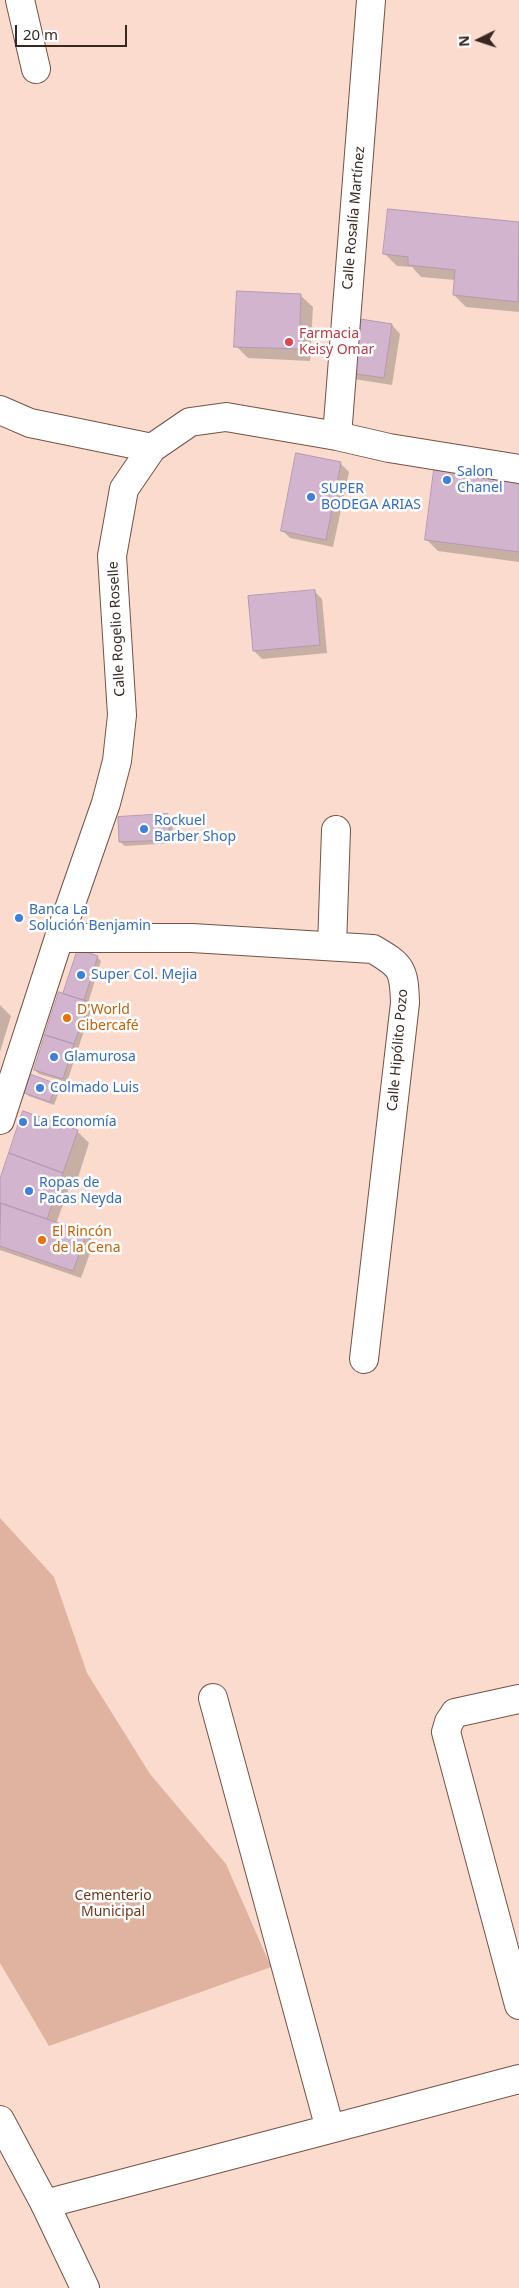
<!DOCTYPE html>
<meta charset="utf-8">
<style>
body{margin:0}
#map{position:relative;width:519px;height:2288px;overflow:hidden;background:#fadbce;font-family:"Noto Sans",sans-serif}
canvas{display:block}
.north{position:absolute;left:454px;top:15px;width:50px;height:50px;-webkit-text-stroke:4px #fff;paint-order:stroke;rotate:266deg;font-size:14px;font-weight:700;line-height:20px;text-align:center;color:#372822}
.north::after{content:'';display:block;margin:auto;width:18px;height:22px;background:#372822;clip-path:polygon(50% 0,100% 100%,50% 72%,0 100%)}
.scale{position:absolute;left:15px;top:25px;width:112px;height:22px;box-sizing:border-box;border:2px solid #372822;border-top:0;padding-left:6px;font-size:15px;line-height:18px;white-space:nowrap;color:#372822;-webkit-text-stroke:4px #fff;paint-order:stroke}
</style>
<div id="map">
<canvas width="519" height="2288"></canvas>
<div class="north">N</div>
<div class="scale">20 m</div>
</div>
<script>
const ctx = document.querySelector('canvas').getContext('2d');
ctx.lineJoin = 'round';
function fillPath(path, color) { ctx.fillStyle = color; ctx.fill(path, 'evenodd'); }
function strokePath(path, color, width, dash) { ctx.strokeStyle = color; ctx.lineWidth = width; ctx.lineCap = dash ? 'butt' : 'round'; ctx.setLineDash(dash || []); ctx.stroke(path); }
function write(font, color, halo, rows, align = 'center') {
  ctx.font = font + ' "Noto Sans",sans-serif'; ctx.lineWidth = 5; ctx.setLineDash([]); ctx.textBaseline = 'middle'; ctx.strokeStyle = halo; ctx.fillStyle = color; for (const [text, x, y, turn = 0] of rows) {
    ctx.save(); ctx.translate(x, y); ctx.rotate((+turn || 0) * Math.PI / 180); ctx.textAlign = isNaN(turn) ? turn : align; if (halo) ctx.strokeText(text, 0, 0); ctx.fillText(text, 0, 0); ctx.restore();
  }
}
fillPath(new Path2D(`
 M0 1518 54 1577 87 1673 150 1774 226 1864 271 1967 49 2046 0 1963Z`), '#e0b2a0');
fillPath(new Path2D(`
 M389 210 519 224V312L466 307 454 295 455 280 421 277 412 267 397 266 384 253Z
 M300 295 313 307 310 361 248 358 236 346Z
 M355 320 392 325 400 334 392 385 354 379Z
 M341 464 349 472 333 547 290 538 282 530Z
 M519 483V562L438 551 426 539Z
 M314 591 322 599 327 653 262 659 254 651Z
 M168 815 172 819 174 843 125 846 120 842Z
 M97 957 101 961 88 1003 92 1007 67 1082 39 1074 35 1070 64 995Z
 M0 1005 11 1016 0 1052Z
 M56 1085 60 1089 54 1105 29 1096 25 1092Z
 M77 1131 89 1143 76 1184 71 1182 56 1224 86 1234 94 1242 81 1278 0 1250V1182Z`), '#0003');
const building = new Path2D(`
 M388 209 519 222 518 302 453 295 455 270 408 265V257L383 254Z
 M237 291 301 294 299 349 234 347Z
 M354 318 392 324 384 378 344 372Z
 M296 453 341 462 326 540 281 531Z
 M434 470 519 481V552L425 540Z
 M315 590 320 645 253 651 248 596Z
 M168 814 170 840 119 842 118 817Z
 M78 949 98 956 84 1000 63 994Z
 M59 992 89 1002 74 1044 45 1035Z
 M45 1035 74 1044 63 1079 34 1070Z
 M30 1074 57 1084 50 1102 24 1093Z
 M23 1111 78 1130 63 1173 9 1153Z
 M9 1153 63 1173 47 1219 0 1203V1179Z
 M1 1203 87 1233 73 1271 0 1246Z`);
fillPath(building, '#d2b4ce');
strokePath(building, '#b598b1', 1);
const minor = new Path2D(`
 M20 0 36 69
 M0 410 30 423 152 448
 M337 436 371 0
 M59 938H192L373 949C402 966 404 969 405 1003L364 1359
 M332 946 336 830
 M0 1120 59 938 106 803 117 761 122 715 112 556 124 489 152 448 190 422 226 417 337 436 389 448 519 469
 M213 1698 330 2129 519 2079
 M519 1699 455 1713 449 1722 446 1732 519 2005
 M45 2204 330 2129`);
const major = new Path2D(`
 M0 2120 45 2204 85 2288`);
strokePath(minor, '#745346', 30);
strokePath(major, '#745346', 30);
strokePath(minor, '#fff', 28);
strokePath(major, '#fff', 28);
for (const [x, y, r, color] of [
 [289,342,5,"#e0444e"],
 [447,480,5,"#3f7fe0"],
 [311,497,5,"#3f7fe0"],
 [144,829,5,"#3f7fe0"],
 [19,918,5,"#3f7fe0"],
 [81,975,5,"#3f7fe0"],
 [67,1018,5,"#e8710a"],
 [54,1057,5,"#3f7fe0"],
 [40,1088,5,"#3f7fe0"],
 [23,1122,5,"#3f7fe0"],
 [29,1191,5,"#3f7fe0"],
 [42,1240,5,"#e8710a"]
]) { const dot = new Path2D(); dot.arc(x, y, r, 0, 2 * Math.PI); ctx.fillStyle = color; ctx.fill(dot); strokePath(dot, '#fff', 2); }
write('14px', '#372822', '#fff', [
 ["Calle Rosalía Martínez",354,218,-85],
 ["Calle Rogelio Roselle",117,629,-93],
 ["Calle Hipólito Pozo",398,1050,-85]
]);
write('14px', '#be3a42', '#fff', [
 ["Farmacia",299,334],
 ["Keisy Omar",299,350]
], 'left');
write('14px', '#366cbe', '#fff', [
 ["Salon",457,472],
 ["Chanel",457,488],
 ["SUPER",321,489],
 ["BODEGA ARIAS",321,505],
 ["Rockuel",154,821],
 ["Barber Shop",154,837],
 ["Banca La",29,910],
 ["Solución Benjamin",29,926],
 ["Super Col. Mejia",91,975],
 ["Glamurosa",64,1057],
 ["Colmado Luis",50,1088],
 ["La Economía",33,1122],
 ["Ropas de",39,1183],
 ["Pacas Neyda",39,1199]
], 'left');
write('14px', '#c56008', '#fff', [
 ["D'World",77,1010],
 ["Cibercafé",77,1026],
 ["El Rincón",52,1232],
 ["de la Cena",52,1248]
], 'left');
write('14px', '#72351b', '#fff', [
 ["Cementerio",113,1896],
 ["Municipal",113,1912]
]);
</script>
